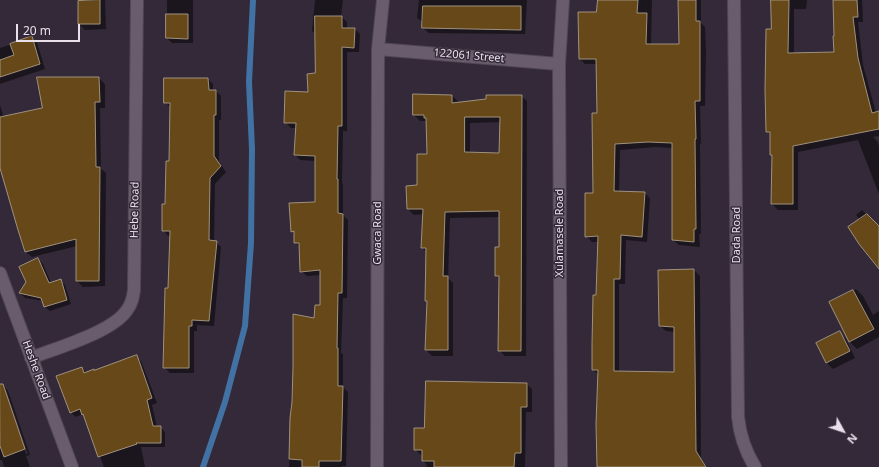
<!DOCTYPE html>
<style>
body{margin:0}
#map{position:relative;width:879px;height:467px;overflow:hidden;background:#332938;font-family:"Noto Sans",sans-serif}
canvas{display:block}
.north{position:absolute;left:823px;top:411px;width:40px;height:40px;-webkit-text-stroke:3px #332938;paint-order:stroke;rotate:130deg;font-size:11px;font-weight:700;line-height:16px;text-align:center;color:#e8e0eb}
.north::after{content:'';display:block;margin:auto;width:14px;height:18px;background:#e8e0eb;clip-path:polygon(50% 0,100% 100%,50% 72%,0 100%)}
.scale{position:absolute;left:16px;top:24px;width:64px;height:18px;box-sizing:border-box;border:2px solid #e8e0eb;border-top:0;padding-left:5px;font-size:12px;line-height:14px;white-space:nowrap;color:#e8e0eb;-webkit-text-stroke:3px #332938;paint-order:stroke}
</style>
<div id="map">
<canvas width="879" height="467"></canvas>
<div class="north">N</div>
<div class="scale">20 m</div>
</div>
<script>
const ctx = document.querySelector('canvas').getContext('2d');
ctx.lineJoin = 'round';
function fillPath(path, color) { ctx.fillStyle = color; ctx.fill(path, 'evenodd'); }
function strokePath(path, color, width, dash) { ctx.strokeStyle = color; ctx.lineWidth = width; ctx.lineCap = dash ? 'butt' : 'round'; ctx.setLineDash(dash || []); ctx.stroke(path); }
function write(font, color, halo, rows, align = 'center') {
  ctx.font = font + ' "Noto Sans",sans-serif'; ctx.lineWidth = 3; ctx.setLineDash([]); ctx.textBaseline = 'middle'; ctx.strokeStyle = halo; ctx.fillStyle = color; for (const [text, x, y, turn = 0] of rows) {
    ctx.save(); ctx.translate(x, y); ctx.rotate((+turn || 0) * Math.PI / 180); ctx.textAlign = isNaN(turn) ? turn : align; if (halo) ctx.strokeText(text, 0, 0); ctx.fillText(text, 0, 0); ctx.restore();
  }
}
fillPath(new Path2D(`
 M79 0H105L106 29 85 30 79 24Z
 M167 0H193V43H172L167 38Z
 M315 0H343L341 16 347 22V29H355L360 34 359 52H347V131H343L342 183 343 185V215L348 220 347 298H343L341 353 343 354V387L348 392 346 466H342V467H289L294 368 321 306V275L307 276 301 271 300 247 295 242V234L292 231 316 203V161L300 160 295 155 297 128H291L286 123 309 93 316 74V34L312 31Z
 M419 0H527L525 34 429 33 423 28 424 23 417 18Z
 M599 0H652L651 45H680L679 0H701V23L705 27 706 51 705 106H700L701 144H700L701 234H699L700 247 679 245 673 240V148L655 147 620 150 619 192 645 193 650 198 647 242 626 240 625 284H619V372L675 373V332L666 331 660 326 659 271 694 270 700 276 701 458 707 467H598L599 375 593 370 598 242H592L586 236 594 194 598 114 597 64H585L580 59 597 13Z
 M772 0H807L806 9H794V54L836 53 834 0H862L863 22H858L863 65 876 113 879 114V136L873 137 877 141 879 146V194L858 140 798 152V210H778L772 204 773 156 771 154V135L767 131 772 30Z
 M31 38 37 43 45 69 0 84V48Z
 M99 78 105 84V108H100L101 169 106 173 105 286 83 287 77 281V246L32 257 26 252 0 162V105L4 118 43 109Z
 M208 79 213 84V91H216L221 96V120H219V162L226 172 215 184 214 242H216L221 247 214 326 197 325V331H194V373H170L164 367 169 289 171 236H168L163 230 170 162 171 108 165 102Z
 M414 95 452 96 458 101 457 103 521 96 527 101 526 356H505L499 350 500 280 496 276 500 248V217L450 218 448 278 453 283V356H432L426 350 427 252 422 248 424 214 414 215 408 209 418 186 428 155 427 121H420L414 115ZM500 122V154L470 153V123Z
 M862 210 879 227V266L860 220 856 215Z
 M38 260 43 264 51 283 60 280 65 285 71 304 50 311 45 307 44 301 25 298 20 293Z
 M856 289 863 296 873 315 879 311V337L857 349 850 342 830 303Z
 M840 333 846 339 855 358 833 369 827 363 817 344Z
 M136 356 141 361 157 403 152 405 157 427H160L165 432V447H141L145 467H104L85 416 83 414 76 417 70 412 82 368 87 373Z
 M527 384 532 389V412H526L525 467H427L426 464 423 461V455H421L415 449 425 429Z
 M3 385 8 391 30 455 26 456 30 467H4L2 460H0V386ZM4 390H6L28 454H26Z`), '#0007');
strokePath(new Path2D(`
 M203 467 225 402 245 326 251 243 252 149 249 82 253 0`), '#4172a3', 6);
const building = new Path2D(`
 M100 0V24H78V1Z
 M598 0H638L637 13H647L646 44H679L678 0H696V21H700V101H695L696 139H695L696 229H694V242L672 240V143L648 142 615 144 614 191 645 192 642 237 621 235 620 279H614V371L674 372V327L659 326 658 270 694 269 696 451 706 467H597L596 424 598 370H592V345L593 295H596L598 236 585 237V193H593L592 113H597L596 59H579L578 12H596Z
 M771 0H789L788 53 834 52 833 36H834L833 0H857L858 17H853L858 58 872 113 879 111V129L793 146V204H771L772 155H770V132H766L765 90 766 29H771Z
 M423 6H521V30L422 28Z
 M166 14H188V39L166 38Z
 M315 16H342V28H355L354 48 342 47V126H338L337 179H338V213L343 214 342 293H338L337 348H338V386H343L341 461H319V467H302V460L289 459 290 418 292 402 293 367V314L314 318 315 305H320V270L300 272 299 243H294V231L291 232 289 203 315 202V156L294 155 296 123H284L285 91 308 92 307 74 315 73Z
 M32 36 40 64 0 77V60L14 55 10 44Z
 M37 77H99L100 102H95L96 167H100L99 281H76V239L25 252 18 230 0 168V117L42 108Z
 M164 78H208L209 90H216V115H214V156L221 166 210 178 209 240 217 241 209 321 192 320V326H189V368H163L165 288H168L170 231H162V204H165L166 161H169L170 103H164Z
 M413 94 452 95V103L486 99V95H522L521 351H498L499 276H495V247H499V211L445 212 443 276H448V350H425L427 301H425L426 248H421L423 209H407L406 186 417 185V154H427L426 118H424V115H413ZM465 117H500L499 153 465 152Z
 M867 214 879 226V269L859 244 848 227Z
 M38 258 49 283 61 279 67 300 44 307 41 298 19 293 26 282 19 267Z
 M853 290 874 329 849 342 829 302Z
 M840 331 850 351 826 363 816 343Z
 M137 355 152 398 147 400 153 426H161V443H136L137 444 98 457 83 414 82 415 80 409 70 413 56 376 82 367 84 373 94 369V370Z
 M426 381 527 383V407H521V453H515L514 467H434V461H422V450H414V428H424Z
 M0 384H3L25 449 4 457 0 446Z`);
fillPath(building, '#674919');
strokePath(building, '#9f917f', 1);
const minor = new Path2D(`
 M734 0 738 417C740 436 745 451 755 467
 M378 49 559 64
 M0 273 72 467
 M31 358C56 348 113 332 127 310 132 304 133 297 134 290L137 0
 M377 467 378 49 383 0
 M561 467 559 64 563 0`);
strokePath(minor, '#504754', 14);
strokePath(minor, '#685c6d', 12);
write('11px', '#e8e0eb', '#332938', [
 ["122061 Street",469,56,5],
 ["Hebe Road",135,210,-89],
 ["Gwaca Road",378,233,-90],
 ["Xulamasele Road",560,233,-90],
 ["Dada Road",737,235,-90],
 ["Heshe Road",36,370,70]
]);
</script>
